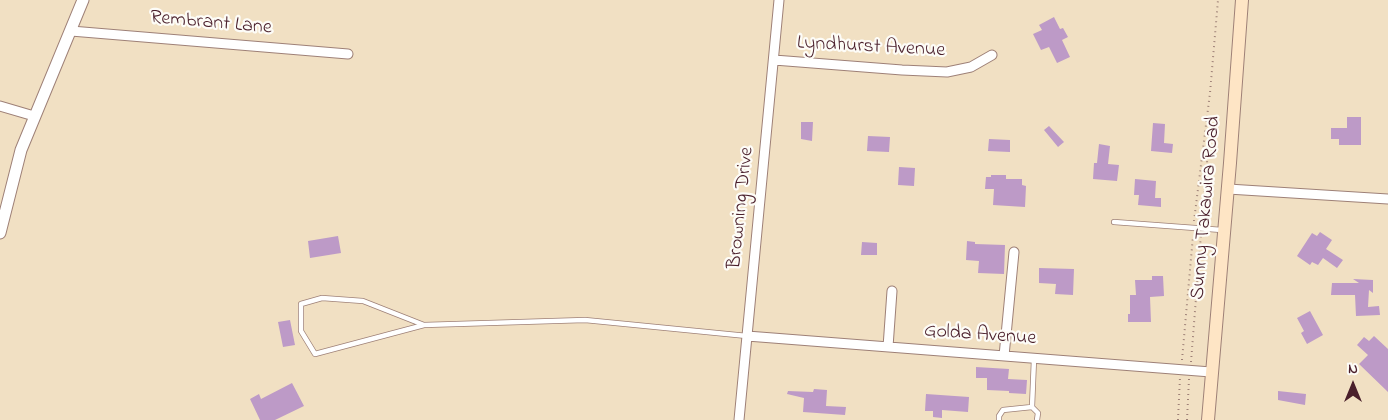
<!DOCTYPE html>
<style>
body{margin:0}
#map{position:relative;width:1388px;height:420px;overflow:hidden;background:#f1e0c3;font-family:"Indie Flower",sans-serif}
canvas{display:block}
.north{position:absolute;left:1328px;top:360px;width:50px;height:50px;-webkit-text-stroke:4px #fdfcf7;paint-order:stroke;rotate:0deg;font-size:14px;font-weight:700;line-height:20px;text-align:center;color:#4a1f2b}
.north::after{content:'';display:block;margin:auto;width:18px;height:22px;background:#4a1f2b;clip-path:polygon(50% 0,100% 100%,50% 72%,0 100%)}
</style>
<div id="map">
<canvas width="1388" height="420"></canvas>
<div class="north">N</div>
</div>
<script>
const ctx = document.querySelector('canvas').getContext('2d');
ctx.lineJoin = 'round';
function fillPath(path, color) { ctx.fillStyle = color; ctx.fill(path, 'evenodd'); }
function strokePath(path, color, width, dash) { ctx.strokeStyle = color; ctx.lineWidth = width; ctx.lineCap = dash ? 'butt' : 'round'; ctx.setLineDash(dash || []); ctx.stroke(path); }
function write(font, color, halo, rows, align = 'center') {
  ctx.font = font + ' "Indie Flower",sans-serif'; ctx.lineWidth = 4.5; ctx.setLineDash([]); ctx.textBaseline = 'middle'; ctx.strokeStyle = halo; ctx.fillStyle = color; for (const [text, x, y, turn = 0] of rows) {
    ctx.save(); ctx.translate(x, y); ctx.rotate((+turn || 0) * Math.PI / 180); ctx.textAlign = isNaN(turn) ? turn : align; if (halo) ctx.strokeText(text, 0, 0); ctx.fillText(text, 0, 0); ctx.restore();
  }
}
fillPath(new Path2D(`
 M1054 17 1060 29 1063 28 1068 37 1062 40 1070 57 1057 63 1049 47 1041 50 1033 34 1042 30 1039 25Z
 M1347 117H1361V145H1339V139H1331V128H1347Z
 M801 122H813L812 141 801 139Z
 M1153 123 1165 124 1164 143 1173 144 1172 153 1151 151Z
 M1049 126 1064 142 1058 147 1044 130Z
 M868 136 890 137 889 152 867 151Z
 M989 139 1010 140V152L988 151Z
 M1099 144 1110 146 1108 164 1119 165 1117 181 1093 179 1094 163H1097Z
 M899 167 915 168 914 186 898 185Z
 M991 175H1006V179H1022V185L1026 186 1025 207 993 205 994 189H985L986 177H991Z
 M1135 179 1156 181 1155 198H1161V207L1138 205 1139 195H1134Z
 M1320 232 1332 240 1326 249 1343 260 1337 268 1323 258 1318 265 1312 262 1310 265 1297 256 1312 233 1317 236Z
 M338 236 341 253 310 258 308 241Z
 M967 241 975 242V244L1005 245 1004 274 978 273 979 261 966 260Z
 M862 242 877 243V255H861Z
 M1039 268 1074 269 1073 295 1055 294 1056 284 1039 283Z
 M1152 276H1163L1164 296 1150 297 1151 322H1128V314H1130V295H1136L1135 280H1152Z
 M1353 279 1373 280V293L1369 290 1368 307 1379 306 1380 315 1356 316 1355 295H1331L1332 283H1359Z
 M1310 311 1323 335 1307 344 1301 333 1304 331 1297 318Z
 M290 320 295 345 283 347 278 322Z
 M1374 336 1388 349V392L1359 364 1368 355 1357 345 1364 337 1369 341Z
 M976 367 1009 369 1008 379 1027 380 1026 394 1009 393V391L987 390V378H976Z
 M292 383 304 406 275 420H260L250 399 259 394 261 399Z
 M814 389 827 390 826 406 846 407 845 415 803 412 804 398 787 394 788 391 813 392Z
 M1278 391 1306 394 1305 405 1278 400Z
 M926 394 969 397 968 412 942 410V418L933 417V411H925Z`), '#bd9ac7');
const service = new Path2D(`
 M1114 222 1222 230
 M424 325 315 354 301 331V304L322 298 363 301 424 325 585 320 747 336
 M1032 407 1034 359
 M999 420V416L1003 410 1032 407 1038 413 1037 420`);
const minor = new Path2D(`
 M71 31 348 54
 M774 60 902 70 947 72 971 67 992 55
 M0 106 34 116
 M1228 189 1388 199
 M747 336 1211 372
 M888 347 892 291
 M1004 356 1014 252
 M739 420 779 0`);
const tertiary = new Path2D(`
 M0 233 21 150 83 0`);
const secondary = new Path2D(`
 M1208 420 1230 163 1242 0`);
strokePath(service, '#9e8077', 6);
strokePath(minor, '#9e8077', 11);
strokePath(tertiary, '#9e8077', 13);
strokePath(secondary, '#9e8077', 14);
strokePath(new Path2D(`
 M1194 221 1210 93 1218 0
 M1202 222 1210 127
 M1182 360 1193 236
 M1191 362 1201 234
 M1178 420 1180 377
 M1187 420 1189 379`), '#9e8077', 2, [1, 4]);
strokePath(service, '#fff', 4.5);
strokePath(minor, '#fff', 9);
strokePath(tertiary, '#fff', 11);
strokePath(secondary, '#fee5c5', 12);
write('20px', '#4a1f2b', '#fdfcf7', [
 ["Rembrant Lane",211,24,5],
 ["Lyndhurst Avenue",871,48,3],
 ["Browning Drive",742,208,-84],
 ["Sunny Takawira Road",1207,208,-85],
 ["Golda Avenue",980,336,4]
]);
</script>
